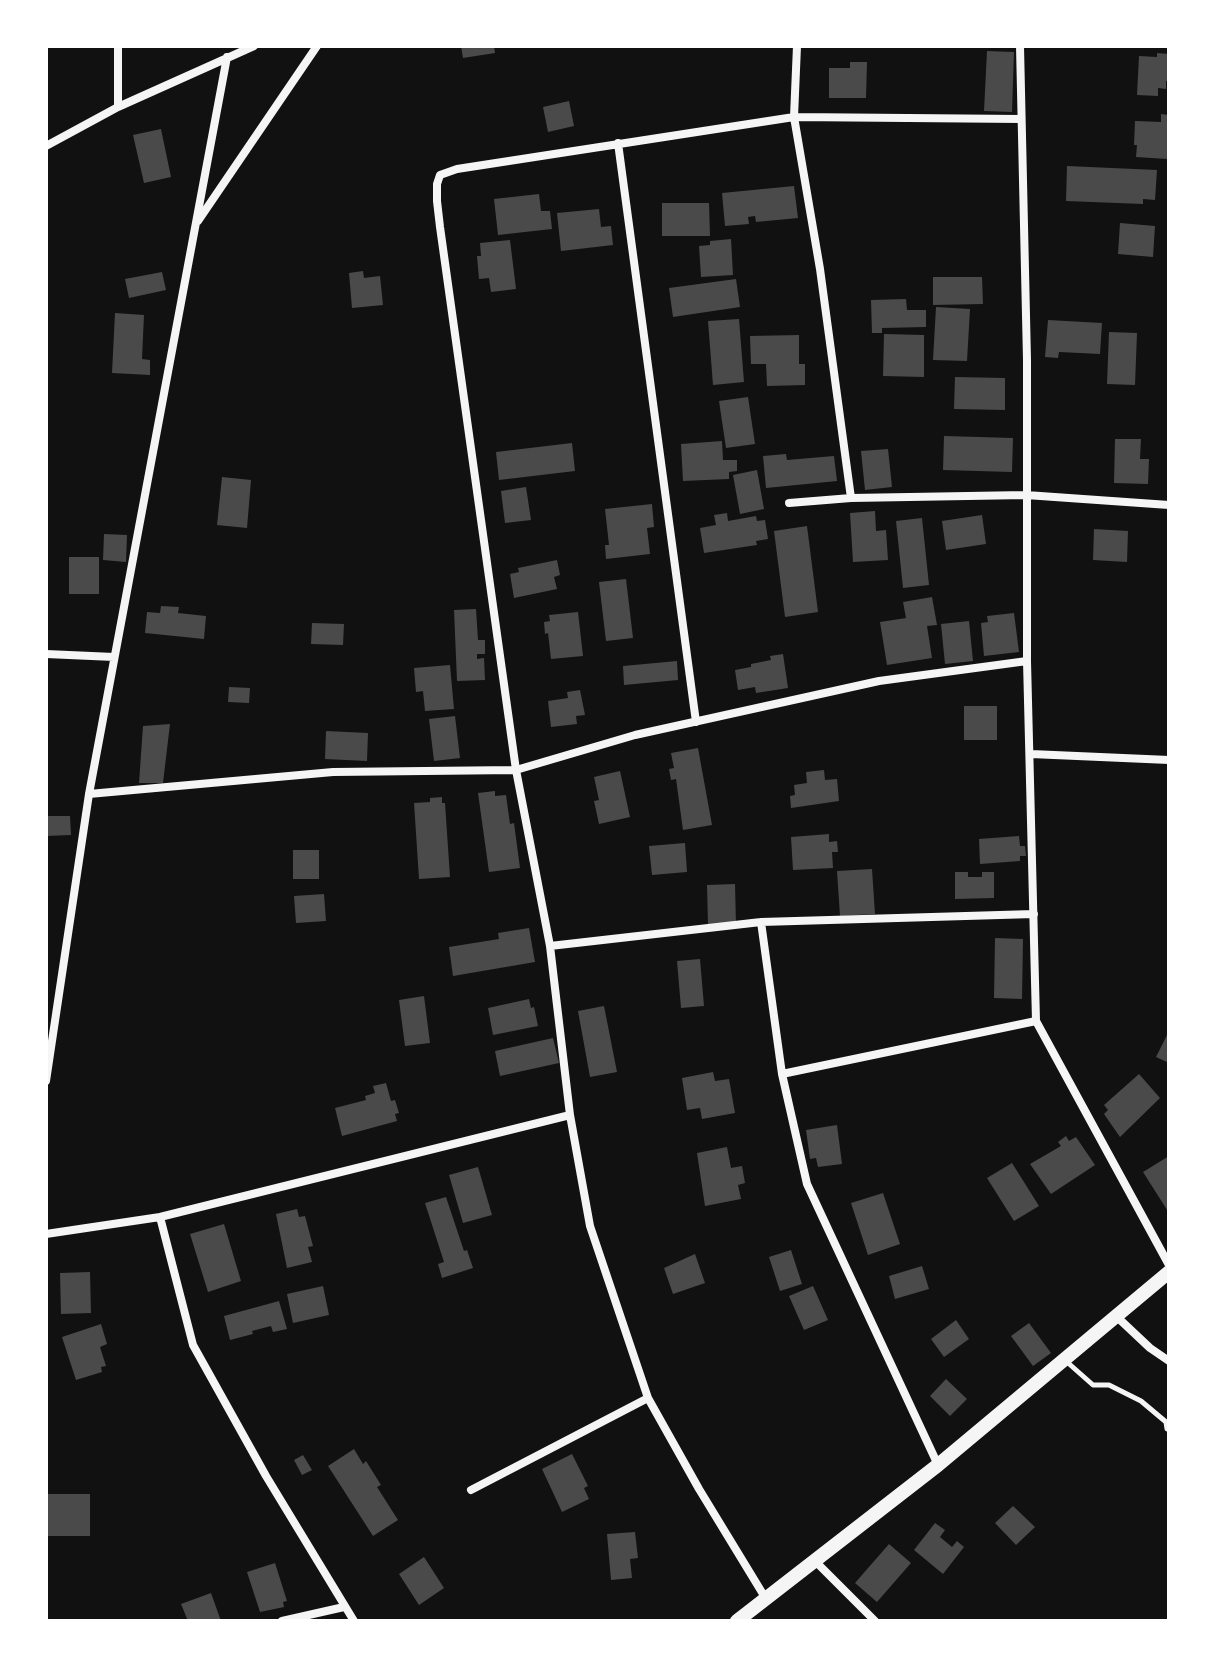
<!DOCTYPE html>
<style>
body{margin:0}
#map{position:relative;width:1215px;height:1667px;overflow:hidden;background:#111;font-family:"Nunito Sans",sans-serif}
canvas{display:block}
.frame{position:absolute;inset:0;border:48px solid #fff;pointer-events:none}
</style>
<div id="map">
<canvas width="1215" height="1667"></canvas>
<div class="frame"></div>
</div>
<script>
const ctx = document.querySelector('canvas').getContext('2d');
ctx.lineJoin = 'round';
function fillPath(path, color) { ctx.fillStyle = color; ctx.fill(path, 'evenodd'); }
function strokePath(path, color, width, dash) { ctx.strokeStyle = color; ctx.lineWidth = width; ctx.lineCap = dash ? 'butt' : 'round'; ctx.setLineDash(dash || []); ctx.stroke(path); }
fillPath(new Path2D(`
 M461 46H494L495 53 463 58Z
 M987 51 1014 52 1012 112 984 111Z
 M1157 53 1169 54V81H1166V89L1158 88V96L1137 95 1139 56 1157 57Z
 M850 62H867L866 98H829V68H850Z
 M569 101 574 126 548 132 543 107Z
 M1161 114 1169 115 1167 159 1136 157 1137 145H1134L1135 121 1161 122Z
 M161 129 171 177 144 183 133 135Z
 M1067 166 1157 170 1155 200 1143 199V204L1066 201Z
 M794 186 798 218 756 222 755 216 748 217 749 224 725 226 722 193Z
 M539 194 541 211H550L552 229 498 235 494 199Z
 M662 203H709L710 236H662Z
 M599 209 601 227 611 226 613 245 561 251 557 213Z
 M1120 223 1155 226 1153 257 1118 254Z
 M731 239 733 275 701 277 699 246 710 245V241Z
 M510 240 516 289 491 292 489 278 479 279 477 256H481L480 243Z
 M363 271 364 278 380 276 383 305 352 308 349 273Z
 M162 272 166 290 129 298 125 279Z
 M933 277H982L983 304 933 305Z
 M736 279 740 307 673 317 669 288Z
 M906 299 907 310H926V327L882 328V333H872L871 300Z
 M936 307 970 309 967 361 933 360Z
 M115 313 144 315 142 359 150 360V375L112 373Z
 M739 319 744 382 713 385 708 321Z
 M1048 320 1102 323 1100 354 1059 352 1058 358 1045 357Z
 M1109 332 1137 333 1135 385 1107 384Z
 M884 334 924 335V377L883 376Z
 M799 335V364H805V385L767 386 766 364H751L750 336Z
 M955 377 1005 378V410L954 409Z
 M748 397 755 444 726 448 719 401Z
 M944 436 1013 438 1012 472 943 470Z
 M1115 439H1141L1140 459H1149L1148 484 1114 483Z
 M722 441 723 460H737V471L729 472V479L683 481 681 444Z
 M572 443 575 471 499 480 496 452Z
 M888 449 892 487 865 490 861 451Z
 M786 454 787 460 834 456 837 481 766 488 763 456Z
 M757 470 764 509 740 514 733 475Z
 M222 477 251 480 247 528 217 525Z
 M526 487 531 520 505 523 501 491Z
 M652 504 654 527 647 528 650 554 606 559 605 545H609L605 509Z
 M875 511 876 531 886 530 888 560 853 562 850 513Z
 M727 513 728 521 756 516 757 521 765 520 768 539 756 541 757 545 704 553 700 528 716 525 714 515Z
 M982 515 986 544 946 550 942 521Z
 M922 518 929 585 903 588 896 521Z
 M807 526 818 612 785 617 774 531Z
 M1094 529 1128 531 1127 562 1093 560Z
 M104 534 127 535 126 562 103 560Z
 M69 557H99V594H69Z
 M557 560 560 575 554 577 557 589 514 598 510 574 519 572 518 568Z
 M626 579 633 638 606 641 599 582Z
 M932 597 937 625 927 626 932 658 887 665 880 622 906 618 903 602Z
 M161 606 179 607 178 613 206 616 204 639 145 633 147 612 160 613Z
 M476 609 478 640H485V654H477V659L484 658 485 680 457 681 454 610Z
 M578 612 583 656 551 659 548 633 545 634 544 622 550 621 549 615Z
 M1014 613 1019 652 984 656 981 623 988 622 987 616Z
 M969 621 973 661 945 664 941 624Z
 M312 623 344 624 343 645 311 644Z
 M783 654 788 688 756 693 755 687 738 690 735 670 751 667V664L771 660 770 656Z
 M677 661 678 680 624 685 623 666Z
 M450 665 454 709 425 711 423 691 416 692 414 668Z
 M229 687 250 688 249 703 228 702Z
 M580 690 585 715 576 716 577 724 551 727 548 701 568 698 567 692Z
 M964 706H997V740H964Z
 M455 716 460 758 434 761 429 719Z
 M170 724 163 783H139L143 726Z
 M326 731 368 733 367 761 325 759Z
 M698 748 712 825 683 830 676 779 671 780 669 769 674 768 671 753Z
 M824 770 825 780 837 779 839 801 791 808 790 796 795 795 794 785 807 783 806 772Z
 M620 771 630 817 599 824 594 801 599 800 594 777Z
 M495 791V796L506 795 510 824 514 823 520 868 489 872 478 793Z
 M442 797V803H445L450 877 419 879 414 803 430 802V798Z
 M46 816H70L71 835 46 836Z
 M829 834V842L837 841 838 852H832L833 868 793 870 791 837Z
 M1019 836 1020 846H1025L1026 856H1020V861L980 864 979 839Z
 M685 843 687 872 652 875 649 846Z
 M293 850H319V879H293Z
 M872 869 875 914 840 916 837 871Z
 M955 872H968V877H982V872H994V898L955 899Z
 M735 884 736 925H708L707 885Z
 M324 894 326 921 296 923 294 896Z
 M529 928 535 962 453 976 449 947 499 939 498 933Z
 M995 938 1023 939 1022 999 994 998Z
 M700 959 704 1006 681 1008 677 961Z
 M424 996 430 1043 405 1046 399 1000Z
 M529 999 531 1008 534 1007 538 1026 493 1035 488 1008Z
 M604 1006 617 1072 590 1077 578 1011Z
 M1169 1031V1063L1156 1057Z
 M553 1038 559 1063 500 1076 495 1051Z
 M713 1072 715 1081 729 1079 735 1113 702 1119 700 1108 687 1110 682 1078Z
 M1139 1074 1160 1098 1120 1137 1104 1114 1108 1110 1104 1105Z
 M386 1083 391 1101 395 1100 399 1113 395 1114 397 1121 342 1136 335 1108 366 1100 365 1096 375 1093 373 1086Z
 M837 1125 842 1164 818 1167 816 1158 810 1159 806 1130Z
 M1066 1136 1069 1141 1076 1137 1095 1165 1051 1194 1030 1164 1061 1146 1058 1142Z
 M727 1147 731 1168 742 1166 745 1183 738 1185 741 1199 705 1206 697 1153Z
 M1169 1156V1213L1143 1172Z
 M1012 1163 1039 1206 1014 1221 987 1178Z
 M478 1167 492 1215 463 1223 449 1175Z
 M883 1193 900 1244 868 1255 851 1203Z
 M446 1197 464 1251 467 1250 473 1268 442 1278 438 1264 444 1262 425 1203Z
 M297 1209 299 1217 305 1216 313 1246 308 1247 312 1262 287 1268 276 1214Z
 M224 1224 241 1281 208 1292 190 1234Z
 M791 1250 802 1284 780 1291 769 1257Z
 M695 1254 705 1283 673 1294 664 1268Z
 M922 1266 929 1289 895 1299 889 1276Z
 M90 1272 91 1313 61 1314 60 1273Z
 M323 1286 329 1315 293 1323 287 1294Z
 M813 1286 828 1320 804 1330 789 1296Z
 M279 1301 287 1329 273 1332 271 1326 252 1331 253 1334 230 1340 224 1316Z
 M956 1320 969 1339 944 1357 931 1339Z
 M1029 1323 1051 1353 1033 1366 1011 1336Z
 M101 1324 107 1344 100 1347 106 1366 101 1367 102 1372 76 1380 62 1337Z
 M946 1379 967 1399 950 1416 930 1396Z
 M354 1449 363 1464 366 1461 381 1485 377 1487 398 1520 373 1536 328 1466Z
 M572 1454 588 1486 584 1488 589 1499 562 1512 542 1469Z
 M303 1455 312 1470 302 1475 294 1460Z
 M46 1494H90V1536H46Z
 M1013 1506 1035 1527 1016 1545 995 1523Z
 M935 1523 945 1530 940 1537 952 1547 957 1541 964 1547 943 1574 914 1550Z
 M635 1532 638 1558 630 1559 632 1578 611 1580 607 1534Z
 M889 1544 911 1563 877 1602 855 1583Z
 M424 1557 444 1588 419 1605 399 1574Z
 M275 1563 287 1601 283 1602 284 1607 260 1612 247 1572Z
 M211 1593 221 1621H188L181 1604Z`), '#4a4a4a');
strokePath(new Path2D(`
 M1067 1362 1093 1385H1109L1141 1401 1166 1422 1167 1429`), '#f5f5f5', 5);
strokePath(new Path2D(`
 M797 46 794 117 820 269 851 498
 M1020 46 1027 360V661L1036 1021 1169 1265
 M118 107V46
 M618 143 696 722
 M46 146 118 107 254 46
 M198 221 317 46
 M789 503 851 498 1026 495 1169 505
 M46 654 114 657
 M1031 754 1169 760
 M89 794 333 772 516 770 635 735 879 681 1027 661
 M761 922 782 1074 807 1184 938 1465
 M550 946 761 922 1034 914
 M782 1074 1036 1021
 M46 1081 89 794 227 57
 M160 1217 193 1345 266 1476 354 1621
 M46 1234 160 1217 570 1115
 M1116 1316 1150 1348 1169 1361
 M471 1490 648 1398
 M815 1561 875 1621
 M766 1599 699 1489 648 1398 590 1226 570 1115 550 946 516 770 440 227 437 201V184L440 175 457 169 794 117 1021 119
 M282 1621 344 1607`), '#f5f5f5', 8);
strokePath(new Path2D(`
 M737 1621 938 1465 1169 1272`), '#f5f5f5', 14);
</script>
